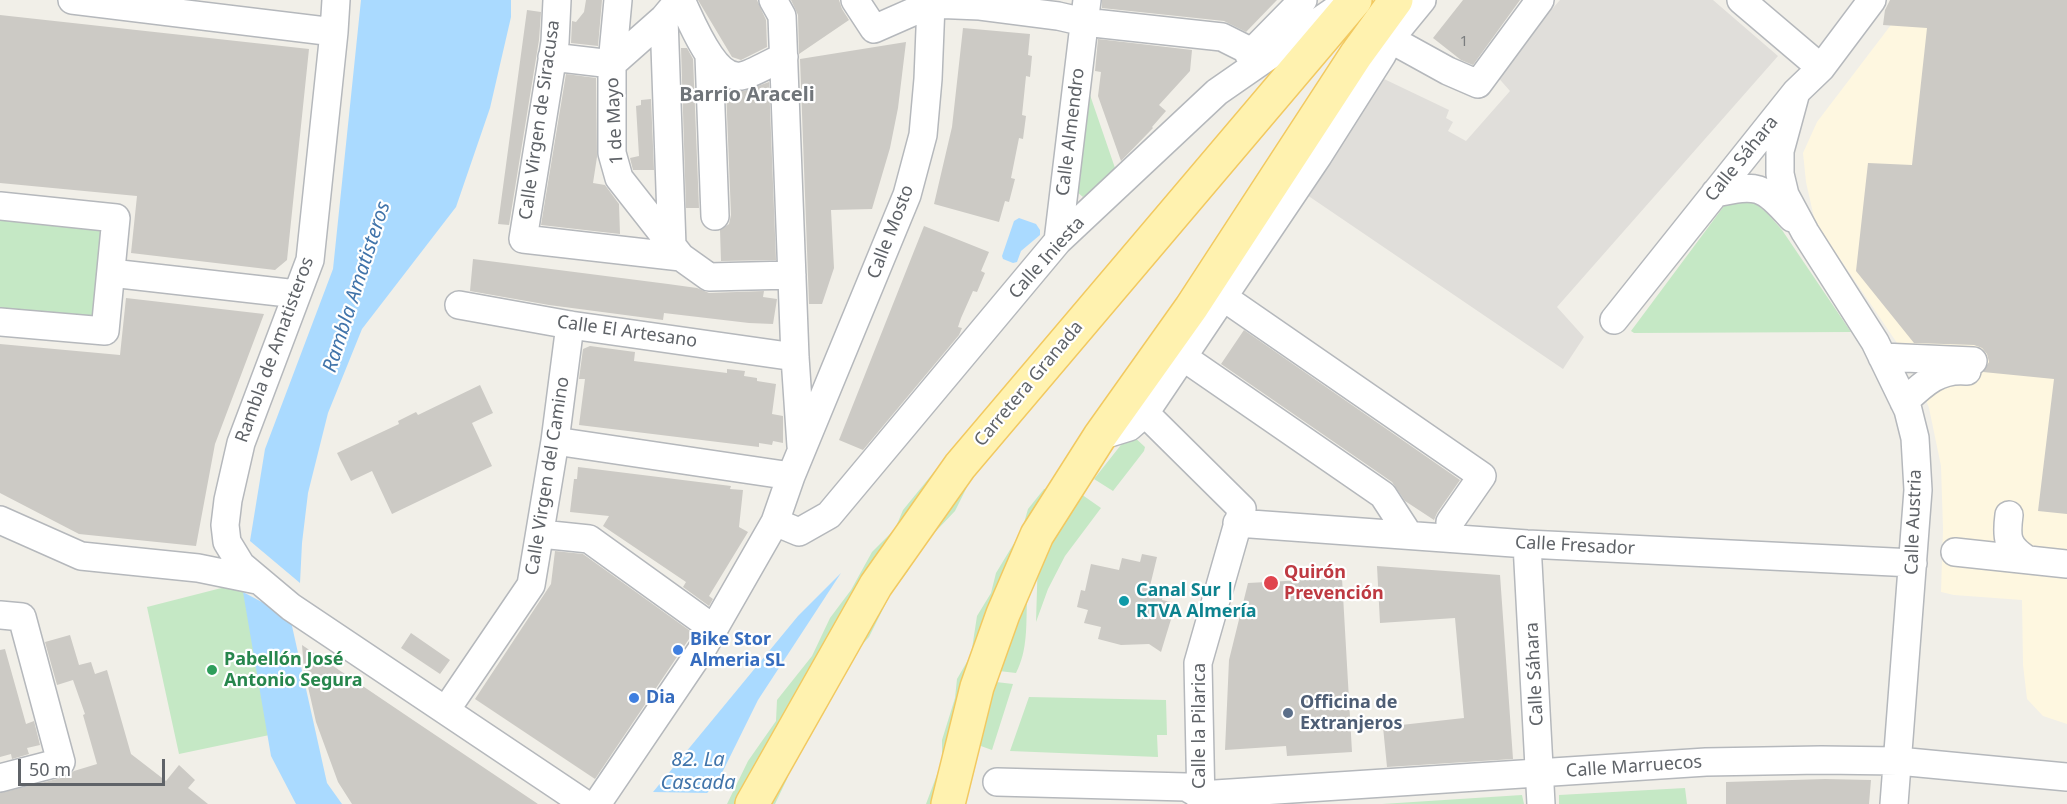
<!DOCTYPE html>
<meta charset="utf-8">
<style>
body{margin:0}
#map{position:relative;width:2067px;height:804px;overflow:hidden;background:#f1efe8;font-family:"Noto Sans",sans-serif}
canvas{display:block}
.scale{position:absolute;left:18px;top:759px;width:147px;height:27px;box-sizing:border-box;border:3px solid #5f6368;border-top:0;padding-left:8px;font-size:18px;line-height:21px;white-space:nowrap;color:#5f6368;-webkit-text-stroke:4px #fff;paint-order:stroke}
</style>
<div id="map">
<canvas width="2067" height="804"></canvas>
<div class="scale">50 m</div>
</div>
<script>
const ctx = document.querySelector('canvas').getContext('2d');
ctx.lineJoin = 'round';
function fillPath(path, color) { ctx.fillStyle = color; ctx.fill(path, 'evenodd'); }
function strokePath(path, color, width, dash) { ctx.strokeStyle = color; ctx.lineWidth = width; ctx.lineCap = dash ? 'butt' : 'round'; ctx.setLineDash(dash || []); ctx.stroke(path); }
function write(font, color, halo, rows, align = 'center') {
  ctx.font = font + ' "Noto Sans",sans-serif'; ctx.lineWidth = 4.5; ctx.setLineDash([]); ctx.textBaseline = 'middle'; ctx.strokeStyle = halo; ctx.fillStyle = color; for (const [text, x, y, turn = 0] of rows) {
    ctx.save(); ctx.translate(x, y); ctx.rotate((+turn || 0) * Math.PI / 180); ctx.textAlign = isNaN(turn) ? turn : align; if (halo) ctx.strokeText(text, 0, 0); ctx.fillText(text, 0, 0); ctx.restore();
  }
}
fillPath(new Path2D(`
 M1910 0H2067V724L2043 716 2027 699 2023 665 2022 600 1954 595 1941 592 1943 529 1941 466 1929 408 1914 368 1815 222 1806 182 1803 153 1817 122Z`), '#fef7e0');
fillPath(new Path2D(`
 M1560 0H1713L1778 56 1557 307 1584 337 1563 369 1307 195 1382 78 1449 110 1446 118 1453 122 1448 131 1466 141 1510 91 1495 74Z`), '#e0deda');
fillPath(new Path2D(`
 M1090 95 1115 168 1089 194 1083 197 1077 192 1076 186Z
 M1745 200 1756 204 1767 213 1782 230 1851 332 1634 333 1631 331 1724 206 1734 201Z
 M0 213 102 225 93 323 0 314Z
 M1132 435 1145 447 1144 451 1113 491 1094 479 1128 436Z
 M938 467 943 470 738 804H727L748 761 776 721 777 700 812 656 830 618 851 590 872 552 895 529 903 510Z
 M967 487 955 511 918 550 908 571 890 595 869 637 851 657 791 764 787 779 775 804H764L834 676 959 488Z
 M1050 488 936 804H926L942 761V740L955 698 957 679 971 655 977 616 991 593 996 573 1022 530 1028 509 1044 489Z
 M1081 494 1101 508 1065 556 1048 589 1036 622 1038 556Z
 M241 583 279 733 179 754 147 607Z
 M1027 600C1026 625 1028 650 1016 673L999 671 1019 611Z
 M996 682 1013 684 992 750 978 745 991 692Z
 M1029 697 1166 700 1167 735H1157L1158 757 1010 751Z
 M1685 788 1687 804H1559V795Z
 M1522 795 1524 804H1382Z`), '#c5e8c5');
fillPath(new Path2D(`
 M361 0H511V17L490 108 456 207 362 329 328 413 308 493 302 543 300 583 250 541 265 449 333 269Z
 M1019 218 1036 224 1040 230V235L1021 251 1017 262 1013 263 1003 259 1002 256 1014 221Z
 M841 573 758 700 717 783 707 793 653 792 798 616Z
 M243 592 290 617 327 783 342 804H296L271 756Z`), '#aadaff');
fillPath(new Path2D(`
 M586 0H602L598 46 571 43 572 21 576 22 584 12Z
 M698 0H757L766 20 767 47 741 60 732 57Z
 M791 0H839L842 9 849 20 799 54 798 15Z
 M1102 0H1277L1246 32 1224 21 1102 8Z
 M1463 0H1520L1473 65 1461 60 1433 38Z
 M1890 0H2067V514L2038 511 2054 379 1983 372 1989 362 1987 354 1982 348 1974 345 1914 343 1856 271 1868 163 1912 165 1927 28 1883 25 1885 10Z
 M527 10 541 12 539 40 509 225 498 224Z
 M0 15 309 49 287 260 275 270 131 253 137 196 0 183Z
 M963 28 1030 34 1028 55 1032 56 1030 77 1026 76 1022 115 1026 116 1023 139 1019 138 1011 178 1015 179 1009 202 1005 201 999 222 934 204 952 127Z
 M1098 39 1192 50 1190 71 1159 105 1166 111 1152 127 1153 128 1121 161 1098 96 1101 72 1095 71Z
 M906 42 898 108 890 148 872 209 831 210 834 268 822 304H809L800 59Z
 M681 48H687L693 59 699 208H686Z
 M566 74 596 78 597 157 593 183 605 185 619 204 620 234 541 225Z
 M769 82 776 260 721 261 720 230 729 224 731 215 726 89 744 91Z
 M651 99 654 170H633L630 158 639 156 636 106 641 105V100Z
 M924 226 989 252 981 271 985 273 977 292 973 291 961 318 958 327 962 328 959 335 863 450 839 440Z
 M473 259 668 284 697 288 709 293 764 291 763 297 777 299 773 324 749 323 664 313 663 320 549 305 470 291Z
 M126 298 264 314 215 444 196 546 79 534 0 493V344L120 355Z
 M1244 330 1460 480 1437 513 1434 520 1405 501 1392 482 1221 364Z
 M590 346 635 352 634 361 727 373V369L745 371 744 376 757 378V381L776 384 772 414 783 416V443L773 441 772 445 759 443V447L579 425 585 379H579L583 349Z
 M480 385 493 413 472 423 492 466 392 514 372 471 351 481 337 453 399 424 398 421 416 412 418 415Z
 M578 467 731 486 730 489 743 490 739 527 748 532 709 596 713 599 709 606 683 587 686 582 603 526 609 516 570 512 574 479H577Z
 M555 551 583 554 693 633 595 779 475 699 551 584Z
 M1142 554 1157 557 1150 586 1164 590 1162 600 1176 603 1161 652 1149 644 1121 645 1098 639 1101 627 1084 623 1088 610 1077 607 1081 590 1085 591 1091 564 1119 570 1122 558 1140 562Z
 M1377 566 1500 575 1513 759 1387 767 1383 727 1464 718 1455 618 1380 623Z
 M1342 578 1352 752 1287 756 1286 746 1225 750 1229 660 1248 583Z
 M411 633 450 660 440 674 401 648Z
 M70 635 79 665 91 662 95 674 107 670 131 754 166 781 179 765 195 780 188 788 208 804H0V793L65 777 74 771 97 764 83 715 85 714 73 680 57 685 45 642Z
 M302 645 413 720 538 804H352L338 782 316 722 304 669Z
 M5 649 26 724 34 721 40 745 27 748 29 754 12 759 11 754 0 757V650Z
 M1825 779 1871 780 1869 804H1726V782Z`), '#cccac5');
const minor = new Path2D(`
 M72 0 334 32
 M336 0 334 32 310 260 241 443 228 500 225 525 227 542 241 565 291 607 585 804
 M557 0 555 42 523 239 681 257 709 277 792 275
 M618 0 612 64V153L619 178 681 257
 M681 0C691 20 713 80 741 76 751 75 773 61 784 57
 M773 0 782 16 795 357 801 446
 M855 0 874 29 931 4 980 6 1058 16 1084 22 1222 37 1252 52
 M1741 0 1821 68
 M664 18 672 246
 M1390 39 1448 71 1478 84 1540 0
 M1249 55 1303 0
 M709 56 715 216
 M552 57 612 64 664 18 679 0
 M1796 92 1780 151V174L1785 195 1805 232 1875 342 1908 410 1915 438 1918 490 1894 804
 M1715 193C1758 184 1762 185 1792 218
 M0 206 116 218 105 331 0 322
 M1058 241 1087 0
 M111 273 297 294
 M1223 297 1482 476 1450 522
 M459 305 570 325 795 357
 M1614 320 1796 92 1821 68 1872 0
 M1183 357 1383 495 1409 535
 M1882 357 1973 361
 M1904 402C1923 384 1939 368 1967 371
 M1145 413 1242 509 1198 663 1201 804
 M1100 436 1129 427 1145 413 1318 156 1382 55 1390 39 1422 0
 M555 441 791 476
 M2009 515C2006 538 2007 546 2026 559
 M0 520 81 556 198 568 257 580
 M775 522 799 532 829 515 1058 241 1217 92 1341 6
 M1237 523 1527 544 1913 563
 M541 534 589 539 714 629
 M1527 544 1541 804
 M1955 552 2067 564
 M0 615 22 617 61 762 0 778
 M446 710 531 585 555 441 570 325
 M997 782 1186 787 1200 795 1706 762 1821 760 1898 761 2067 777
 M597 804 704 646 775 522 791 476 907 195 923 135 928 79 931 4 929 0`);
const major = new Path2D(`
 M752 804 876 585 960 466 1355 0
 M948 804 977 687 1003 614 1037 535 1100 436 1191 308 1356 55 1396 0`);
strokePath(minor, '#b5b8bc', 30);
strokePath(major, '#f2c960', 36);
strokePath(minor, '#fff', 27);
strokePath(major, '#fff2af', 33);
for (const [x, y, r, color] of [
 [1271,583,8,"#e0444e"],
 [1124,601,6,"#0f9aa8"],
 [678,650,6,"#3f7fe0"],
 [212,670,6,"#2e9e5b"],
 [634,698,6,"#3f7fe0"],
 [1288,713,6,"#5c6f8a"]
]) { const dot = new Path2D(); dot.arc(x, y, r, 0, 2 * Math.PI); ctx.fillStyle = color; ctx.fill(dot); strokePath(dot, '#fff', 2); }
write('15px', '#7a7d7f', null, [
 ["1",1464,42]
]);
write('18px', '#5f6368', '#fff', [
 ["Calle Virgen de Siracusa",540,120,-82],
 ["1 de Mayo",615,121,-93],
 ["Calle Almendro",1071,132,-83],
 ["Calle Sáhara",1742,159,-51],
 ["Calle Mosto",891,232,-69],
 ["Calle Iniesta",1047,258,-48],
 ["Calle El Artesano",627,332,8],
 ["Rambla de Amatisteros",275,350,-70],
 ["Carretera Granada",1029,384,-50],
 ["Calle Virgen del Camino",548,476,-81],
 ["Calle Austria",1914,522,-88],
 ["Calle Fresador",1575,546,3],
 ["Calle Sáhara",1535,674,-93],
 ["Calle la Pilarica",1200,726,-90],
 ["Calle Marruecos",1634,767,-4]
]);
write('bold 18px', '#be3a42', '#fff', [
 ["Quirón",1284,573],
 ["Prevención",1284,594]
], 'left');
write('bold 18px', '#0d838f', '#fff', [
 ["Canal Sur |",1136,591],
 ["RTVA Almería",1136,612]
], 'left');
write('bold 18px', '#366cbe', '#fff', [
 ["Bike Stor",690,640],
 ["Almeria SL",690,661],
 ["Dia",646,698]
], 'left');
write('bold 18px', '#27864d', '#fff', [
 ["Pabellón José",224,660],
 ["Antonio Segura",224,681]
], 'left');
write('bold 18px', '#4e5e75', '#fff', [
 ["Officina de",1300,703],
 ["Extranjeros",1300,724]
], 'left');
write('bold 20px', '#70757a', '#fff', [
 ["Barrio Araceli",747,95]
]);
write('italic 20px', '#4174aa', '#fff', [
 ["Rambla Amatisteros",357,287,-72],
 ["82. La",698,760],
 ["Cascada",698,783]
]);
</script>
